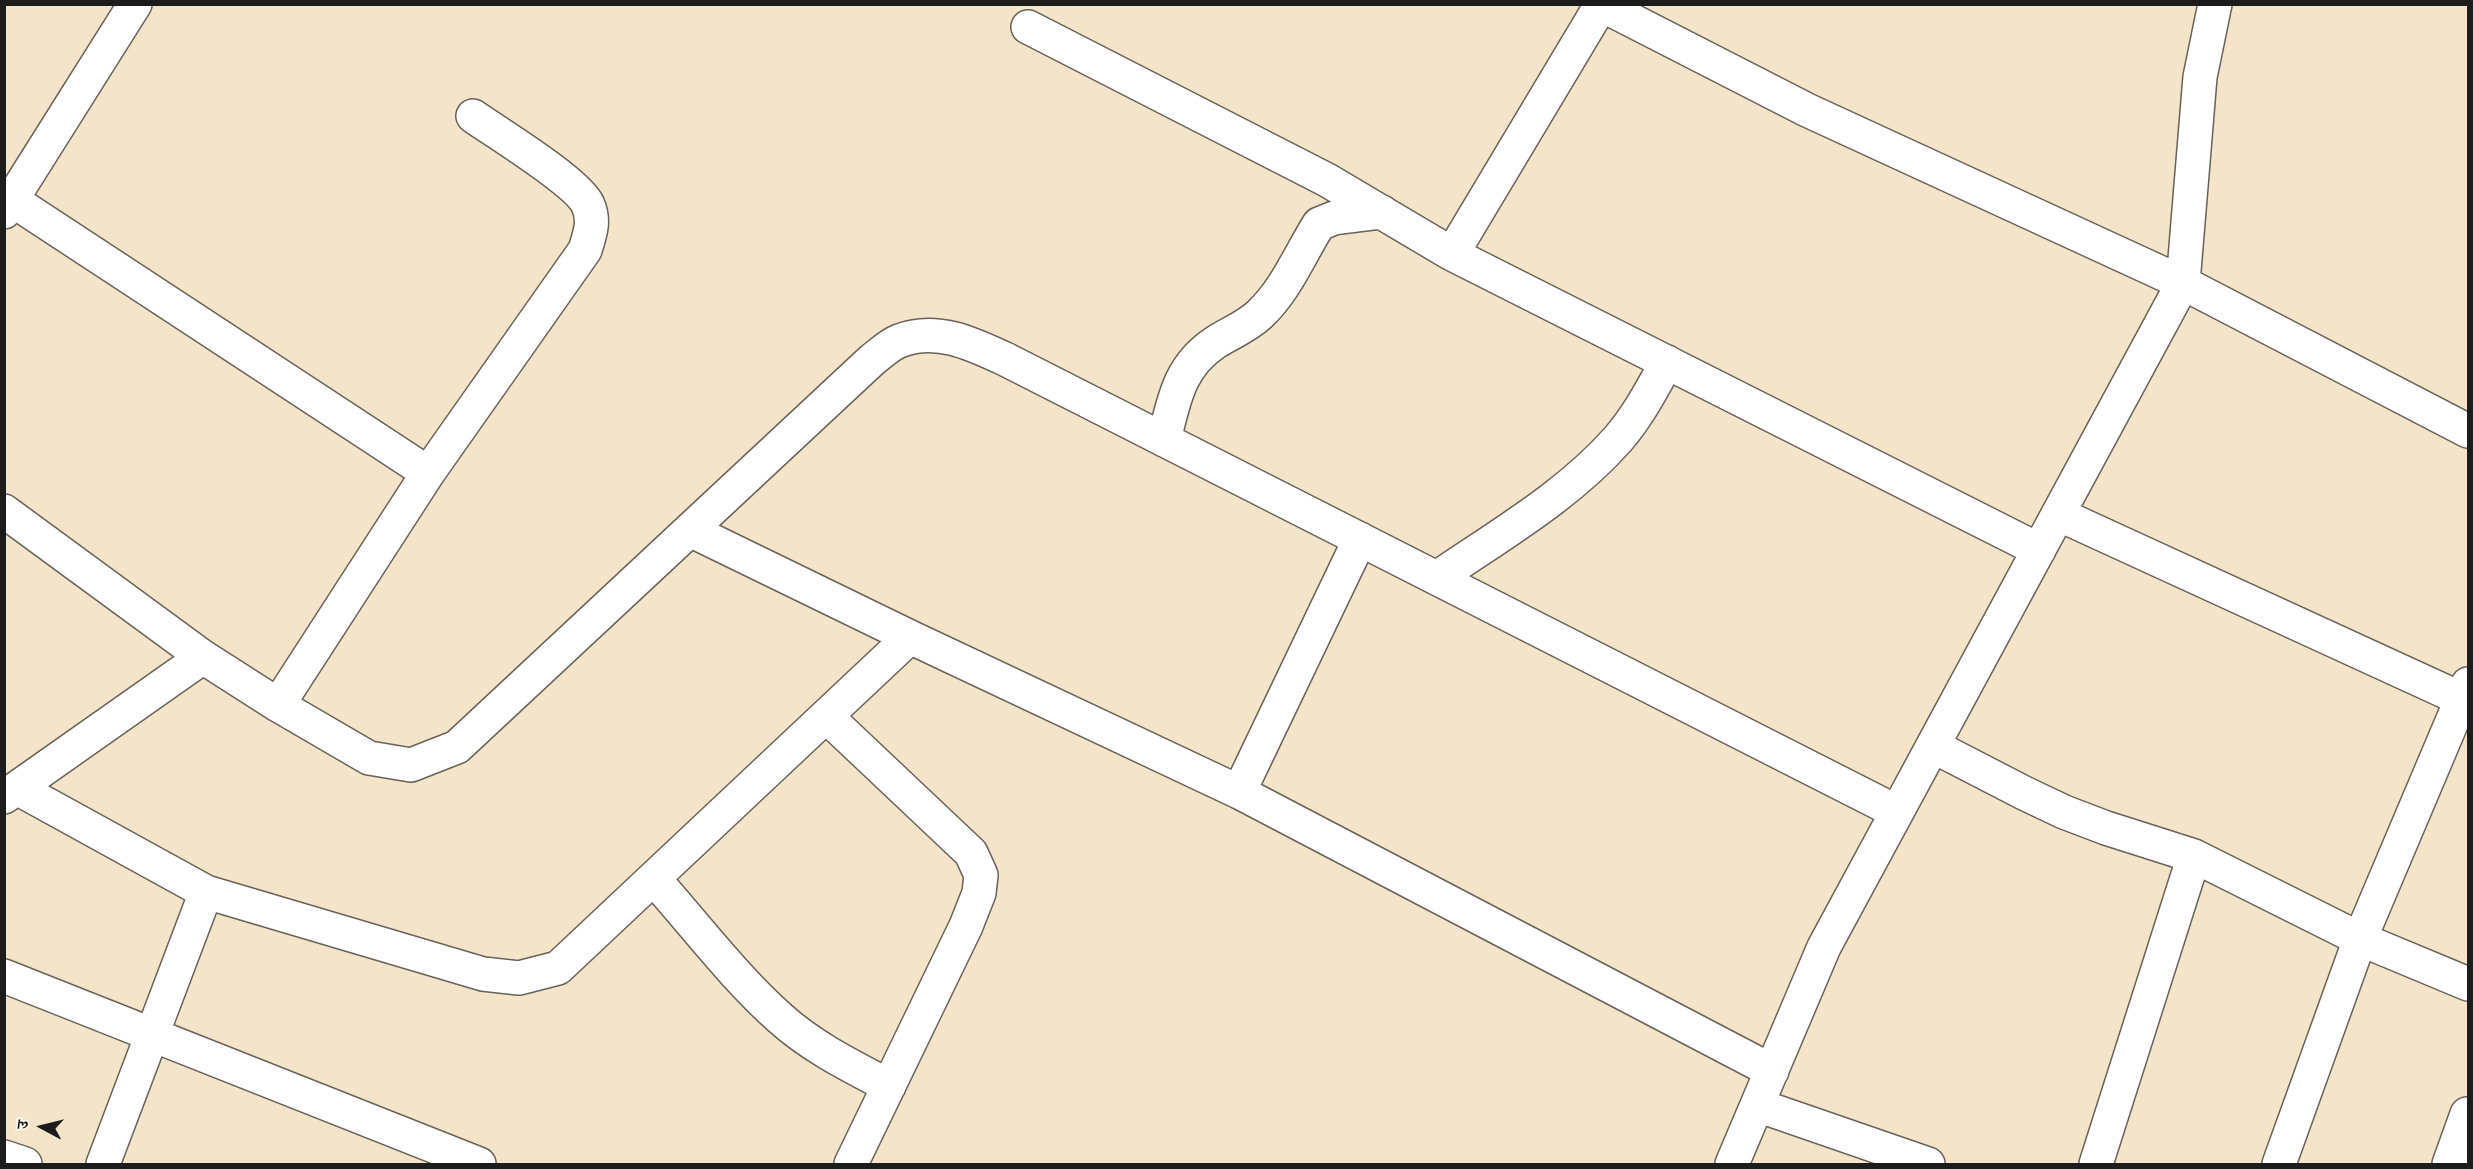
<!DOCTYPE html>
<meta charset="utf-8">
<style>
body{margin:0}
#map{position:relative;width:2473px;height:1169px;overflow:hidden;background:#f4e5ca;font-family:Vollkorn,"Noto Serif Devanagari",serif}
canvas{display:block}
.frame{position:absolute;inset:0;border:6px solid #1c1c1c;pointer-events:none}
.north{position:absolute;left:12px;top:1097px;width:60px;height:60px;-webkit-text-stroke:4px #fcf5e5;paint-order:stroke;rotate:277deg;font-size:16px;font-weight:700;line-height:24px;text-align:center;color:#1c1c1c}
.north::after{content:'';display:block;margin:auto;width:21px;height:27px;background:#1c1c1c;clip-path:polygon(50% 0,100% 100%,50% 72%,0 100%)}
</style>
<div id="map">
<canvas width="2473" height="1169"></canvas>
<div class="frame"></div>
<div class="north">उ</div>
</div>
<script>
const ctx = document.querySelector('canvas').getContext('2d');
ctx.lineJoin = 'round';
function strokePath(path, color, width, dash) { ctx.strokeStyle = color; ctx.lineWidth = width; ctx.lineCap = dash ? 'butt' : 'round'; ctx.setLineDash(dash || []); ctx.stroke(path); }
const minor = new Path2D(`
 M1600 4 1807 110 2183 283 2468 431
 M1028 27 1327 180 1452 254 2039 550
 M12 200 428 473
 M4 212 135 4
 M1452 254 1601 5
 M1164 440C1174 400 1179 366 1216 342 1230 333 1246 327 1259 315 1286 290 1300 254 1319 224L1334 218 1382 212
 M4 511 203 657 278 705 369 758 411 765 457 747 872 360C880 354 889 345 899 341 937 326 973 344 1007 360L1897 812
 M2058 514 2468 702
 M690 530 910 637 1239 792 1772 1071
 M1437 578C1498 536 1568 496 1618 439 1638 416 1652 389 1667 362
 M278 705 428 473 585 250C590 234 595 221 588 205 578 182 497 133 473 116
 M826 716 971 853 981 875 979 893 966 926 851 1164
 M1933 746 2024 793 2064 812 2106 828 2194 856 2360 939 2468 984
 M17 788 206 892 483 974 519 978 558 968 910 637
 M1239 792 1360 539
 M4 797 203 657
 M654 879C695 925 734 977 780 1018 812 1047 851 1066 889 1086
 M4 976 479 1164
 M1757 1105 1928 1164
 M4 1157 25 1164
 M103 1164 206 892
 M1732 1164 1824 947 2183 283 2200 77 2215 4
 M2096 1164 2194 856
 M2279 1164 2360 939 2468 684
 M2449 1164 2467 1114`);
strokePath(minor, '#686259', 36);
strokePath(minor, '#fff', 33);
</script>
